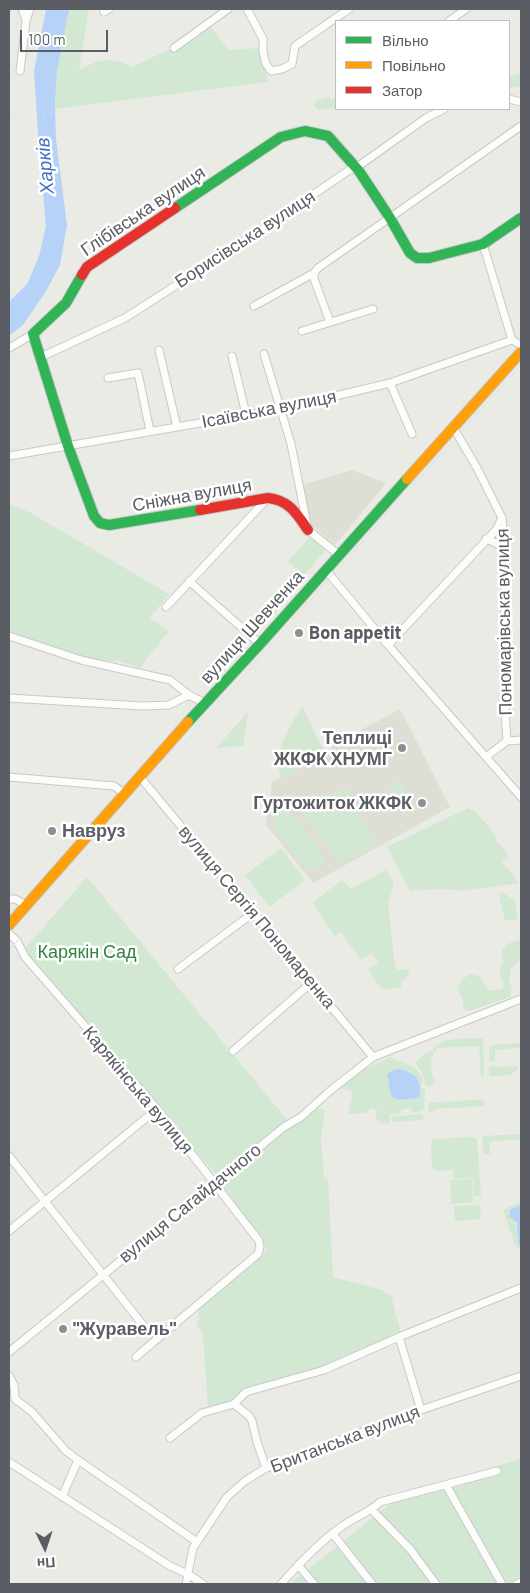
<!DOCTYPE html>
<meta charset="utf-8">
<style>
body{margin:0}
#map{position:relative;width:530px;height:1593px;overflow:hidden;background:#ebebe5;font-family:Barlow,sans-serif}
canvas{display:block}
.frame{position:absolute;inset:0;border:10px solid #5a5d63;pointer-events:none}
.legend{position:absolute;left:335px;top:20px;width:175px;height:90px;box-sizing:border-box;background:#fff;border:1px solid #bdbec1;margin:0;padding:6px 9px;list-style:none;font-size:15px;color:#5a5d63}
.legend li{display:flex;align-items:center;gap:10px;height:25px}
.legend b{width:25px;border:1px solid #bdbec1}
.north{position:absolute;left:20px;top:1523px;width:50px;height:50px;-webkit-text-stroke:4px #fff;paint-order:stroke;rotate:176deg;font-size:14px;font-weight:700;line-height:20px;text-align:center;color:#5a5d63}
.north::after{content:'';display:block;margin:auto;width:18px;height:22px;background:#5a5d63;clip-path:polygon(50% 0,100% 100%,50% 72%,0 100%)}
.scale{position:absolute;left:20px;top:30px;width:88px;height:22px;box-sizing:border-box;border:2px solid #5a5d63;border-top:0;padding-left:6px;font-size:15px;line-height:18px;white-space:nowrap;color:#5a5d63;-webkit-text-stroke:4px #fff;paint-order:stroke}
</style>
<div id="map">
<canvas width="530" height="1593"></canvas>
<div class="frame"></div>
<ul class="legend">
<li><b style="height:6px;background:#30b455"></b>Вільно</li>
<li><b style="height:6px;background:#ff9f0a"></b>Повільно</li>
<li><b style="height:6px;background:#e5322d"></b>Затор</li>
</ul>
<div class="north">Пн</div>
<div class="scale">100 m</div>
</div>
<script>
const ctx = document.querySelector('canvas').getContext('2d');
ctx.lineJoin = 'round';
function fillPath(path, color) { ctx.fillStyle = color; ctx.fill(path, 'evenodd'); }
function strokePath(path, color, width, dash) { ctx.strokeStyle = color; ctx.lineWidth = width; ctx.lineCap = dash ? 'butt' : 'round'; ctx.setLineDash(dash || []); ctx.stroke(path); }
function write(font, color, halo, rows, align = 'center') {
  ctx.font = font + ' Barlow,sans-serif'; ctx.lineWidth = 5; ctx.setLineDash([]); ctx.textBaseline = 'middle'; ctx.strokeStyle = halo; ctx.fillStyle = color; for (const [text, x, y, turn = 0] of rows) {
    ctx.save(); ctx.translate(x, y); ctx.rotate((+turn || 0) * Math.PI / 180); ctx.textAlign = isNaN(turn) ? turn : align; if (halo) ctx.strokeText(text, 0, 0); ctx.fillText(text, 0, 0); ctx.restore();
  }
}
fillPath(new Path2D(`
 M352 470 386 483 335 545 312 525 302 485Z
 M400 709 450 807 313 883 266 825 272 782 329 753 333 745Z`), '#deded4');
fillPath(new Path2D(`
 M70 9H89L79 70C98 60 111 55 131 67L171 49 210 26 228 50 260 48 268 82 55 109 57 72 67 16Z
 M521 73V88L514 87 509 88V76Z
 M328 97 336 100V108L318 110 314 106 316 100Z
 M9 504 31 513 169 594 150 618 169 631 140 668 119 661 89 660 56 650 9 630Z
 M311 535 327 548 304 575 288 562Z
 M275 607 278 610 258 633 254 629Z
 M302 706 326 755 282 779C269 757 291 725 302 706Z
 M248 712 243 746 216 748Z
 M390 790a8 8 0 1 1 16 0a8 8 0 1 1-16 0Z
 M346 787 376 846 339 864 298 807Z
 M468 808 477 813 496 836V840L509 856 502 862 519 883 463 891 441 889 410 891 387 847Z
 M286 811 293 815 322 854 324 861 319 868 312 871 305 868 274 827C272 818 277 812 286 811Z
 M281 848 305 880 269 907 245 875Z
 M386 870 394 883 388 904 395 966 398 970 408 969 410 974 402 981 401 987 385 990 376 982 368 969 378 963 372 953 361 960 341 932 334 936 313 902 342 880 351 889Z
 M87 877 288 1121 218 1177 23 951Z
 M501 892 515 900 518 919 505 921 499 895Z
 M521 940V959L510 969 511 975 509 979 512 989 510 997 469 1011H466L463 1008V999L457 989 463 979 469 974 479 976 489 991 503 988V982L499 971 503 962C498 947 508 942 521 940Z
 M483 1038 484 1074 481 1077 479 1046 436 1048 435 1052 432 1049C443 1036 467 1039 483 1038Z
 M521 1043V1048L495 1050V1061L490 1062 489 1048 492 1045Z
 M430 1050 433 1052V1058L431 1059 432 1075 435 1080 434 1084 426 1086 422 1073 415 1062Z
 M391 1057C409 1068 414 1059 424 1083L420 1084 422 1089H425L424 1109 422 1111 412 1113 411 1108 401 1109V1114H390V1113V1123L382 1124 376 1118 375 1109 390 1107 369 1109 366 1113 348 1114 353 1092 340 1088 361 1071ZM400 1069 411 1072 415 1098 407 1100 398 1099 391 1090 387 1078Z
 M518 1066 517 1070 510 1075 491 1076 489 1074V1067Z
 M484 1099 485 1106 436 1109 429 1113 428 1103Z
 M313 1107 325 1110 321 1137 324 1179H328L333 1277 382 1290 391 1295 401 1334 323 1368 246 1390 225 1405 208 1408 203 1334 196 1325 199 1321 198 1306 267 1251 220 1183 270 1141 308 1114Z
 M422 1114 424 1117 422 1120 394 1122 391 1119 394 1116Z
 M521 1134V1139L489 1142 490 1154 484 1155 482 1136Z
 M473 1137 477 1139 481 1196H474L473 1178 453 1179V1170L439 1171 432 1168 431 1143 434 1139Z
 M472 1179 473 1202 451 1204 450 1180Z
 M521 1203V1205L509 1210C516 1224 518 1229 519 1244L521 1245V1251L515 1245 503 1210 513 1205Z
 M480 1205 481 1219 455 1221 454 1206Z
 M521 1459V1584H290L402 1494Z`), '#d2e8d2');
fillPath(new Path2D(`
 M46 9H70L67 17 57 72 55 106 56 139 67 225 60 265 46 291 23 325 9 336V302L27 284 39 256 46 226 39 149 34 71Z
 M400 1069C416 1073 423 1081 419 1098 409 1098 400 1103 391 1096L387 1074 394 1070Z
 M521 1205V1245H519C518 1237 517 1231 517 1223L509 1216 510 1214 509 1210Z`), '#b6d3f7');
const street = new Path2D(`
 M22 9 26 20
 M247 9 263 39V52L266 64 271 71 282 69 292 64 295 46 349 9
 M104 12 109 9
 M449 21 466 9
 M174 48 228 9
 M20 71 26 21 30 9
 M509 99 521 102
 M483 244 512 340
 M314 273V279L330 322
 M254 306 314 273 318 268 521 126
 M302 331 373 309
 M9 348 33 334
 M159 350 177 427
 M264 354 291 444 308 530 339 555
 M232 356 246 414
 M39 358 125 318 228 252 348 171 360 165 426 118 444 109
 M108 378 138 373 150 431
 M390 383 412 434
 M453 427 477 468 502 518 505 550 504 697 507 741
 M9 456 281 409 390 383 512 340 521 345
 M486 539 496 543 505 550
 M325 569 388 645 521 797
 M189 581 260 644
 M166 607 268 498
 M9 636 81 660 170 680 189 695
 M388 645 496 530 502 518
 M9 698 142 706 169 705 189 695 205 703
 M486 757 507 741 521 740
 M9 777 114 786 125 794
 M140 777 373 1057
 M9 899H15L26 905
 M9 934 17 941 25 957 157 1109 259 1241 260 1246 258 1254 163 1334H157L147 1330 9 1156
 M178 969 253 913
 M233 1051 311 983
 M9 1231 157 1109
 M399 1337 421 1410
 M9 1352 284 1127 301 1117 331 1090 373 1057 521 999
 M136 1357 163 1334
 M9 1376 14 1385 15 1399 32 1412 66 1451 78 1460 197 1542
 M234 1404 249 1416 252 1421 257 1442 266 1468
 M170 1438 202 1413 234 1404 246 1392 324 1370 399 1337 521 1288
 M9 1462 170 1566 188 1574 203 1584
 M446 1485 502 1584
 M62 1497 78 1460
 M372 1510 410 1549 436 1584
 M333 1534 372 1584
 M298 1565 314 1584
 M186 1584 193 1548 227 1497 245 1481 266 1468 421 1410 521 1376
 M281 1584C298 1565 322 1539 344 1525 356 1516 369 1513 380 1502L497 1471
 M517 1584 521 1582`);
const fast = new Path2D(`
 M175 208 281 137 305 131 328 136 359 171 390 218 410 253 417 258H429L483 244 521 218
 M82 275 66 303 33 334 68 446 94 516 100 523 109 525 200 510
 M188 722 260 644 407 479`);
const slow = new Path2D(`
 M407 479 521 352
 M9 925 188 722`);
const jam = new Path2D(`
 M82 275 87 267 175 208
 M200 510 268 498C289 500 297 514 308 530`);
strokePath(street, '#c7c9c7', 9);
strokePath(fast, '#c6c7c6', 12);
strokePath(slow, '#c6c7c6', 12);
strokePath(jam, '#c6c7c6', 12);
strokePath(street, '#fcfcfb', 7);
strokePath(fast, '#30b455', 10);
strokePath(slow, '#ff9f0a', 10);
strokePath(jam, '#e5322d', 10);
strokePath(new Path2D(`
 M9 951 91 850 327 581 521 365`), '#e2e3e2', 1);
strokePath(new Path2D(`
 M9 118 336 78`), '#e2e3e2', 2, [1, 6]);
for (const [x, y, r, color] of [
 [299,633,5,"#8d8f90"],
 [402,748,5,"#8d8f90"],
 [422,803,5,"#8d8f90"],
 [52,831,5,"#8d8f90"],
 [63,1329,5,"#8d8f90"]
]) { const dot = new Path2D(); dot.arc(x, y, r, 0, 2 * Math.PI); ctx.fillStyle = color; ctx.fill(dot); strokePath(dot, '#fff', 2); }
write('18px', '#5a5d63', '#fff', [
 ["Глібівська вулиця",143,211,-34],
 ["Борисівська вулиця",245,239,-33],
 ["Ісаївська вулиця",269,409,-11],
 ["Сніжна вулиця",192,495,-10],
 ["Пономарівська вулиця",504,622,-91],
 ["вулиця Шевченка",252,627,-48],
 ["вулиця Сергія Пономаренка",257,917,50],
 ["Карякінська вулиця",138,1090,50],
 ["вулиця Сагайдачного",190,1203,-39],
 ["Британська вулиця",345,1439,-21]
]);
write('bold 18px', '#5a5d63', '#fff', [
 ["Bon appetit",309,633],
 ["Теплиці",392,738,"right"],
 ["ЖКФК ХНУМГ",392,759,"right"],
 ["Гуртожиток ЖКФК",412,803,"right"],
 ["Навруз",62,831],
 ["\"Журавель\"",73,1329]
], 'left');
write('18px', '#328341', '#fff', [
 ["Карякін Сад",87,952]
]);
write('italic 19px', '#416fc5', '#fff', [
 ["Харків",45,166,-95]
]);
</script>
